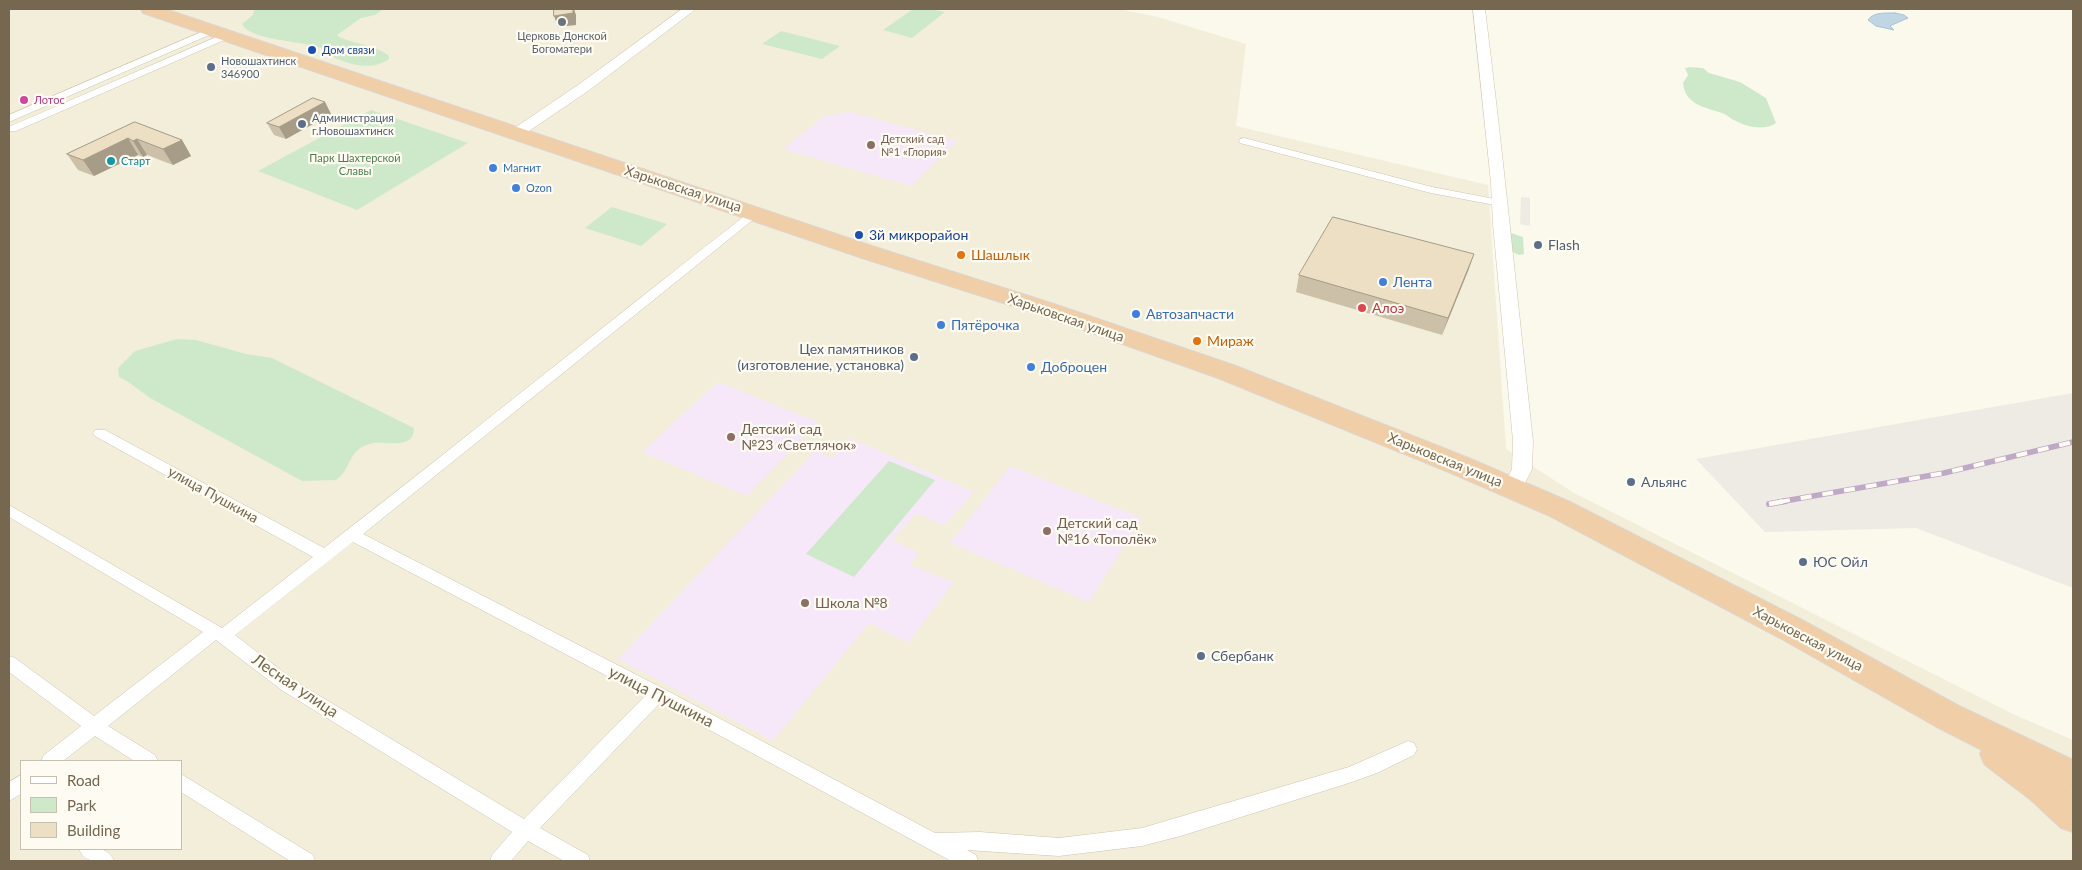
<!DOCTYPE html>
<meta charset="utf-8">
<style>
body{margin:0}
#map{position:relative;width:2082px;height:870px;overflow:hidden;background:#fbf9eb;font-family:Lato,sans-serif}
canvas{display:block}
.frame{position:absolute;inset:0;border:10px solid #756750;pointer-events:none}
.legend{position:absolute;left:20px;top:760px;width:162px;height:90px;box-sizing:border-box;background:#fefcf2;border:1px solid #c7c0b1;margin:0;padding:6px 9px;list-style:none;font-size:15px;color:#756750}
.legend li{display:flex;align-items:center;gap:10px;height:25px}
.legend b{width:25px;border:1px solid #c7c0b1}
</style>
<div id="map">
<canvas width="2082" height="870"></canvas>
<div class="frame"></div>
<ul class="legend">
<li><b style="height:6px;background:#fff"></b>Road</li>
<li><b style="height:14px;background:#cee9ca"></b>Park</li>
<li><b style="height:14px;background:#eddfc3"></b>Building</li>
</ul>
</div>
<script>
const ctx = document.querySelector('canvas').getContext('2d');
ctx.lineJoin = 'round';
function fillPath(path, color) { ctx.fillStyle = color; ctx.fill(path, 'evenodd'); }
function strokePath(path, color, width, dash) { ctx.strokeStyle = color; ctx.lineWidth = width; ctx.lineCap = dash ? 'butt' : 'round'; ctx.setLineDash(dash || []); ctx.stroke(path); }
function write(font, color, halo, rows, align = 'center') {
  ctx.font = font + ' Lato,sans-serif'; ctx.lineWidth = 4.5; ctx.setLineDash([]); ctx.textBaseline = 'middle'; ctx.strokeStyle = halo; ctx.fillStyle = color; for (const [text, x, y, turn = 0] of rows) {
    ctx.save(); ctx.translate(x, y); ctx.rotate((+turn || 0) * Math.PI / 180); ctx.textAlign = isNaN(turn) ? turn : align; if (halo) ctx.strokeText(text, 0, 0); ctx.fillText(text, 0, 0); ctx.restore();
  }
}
fillPath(new Path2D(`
 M9 9H1119L1158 17 1246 44 1236 126 1488 185 1506 449 1574 493 2013 714 2073 740V861H9ZM21 761H181V849H21Z`), '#f3eeda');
fillPath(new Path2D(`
 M1521 197 1530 198V226L1520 224Z
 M2073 393V588L1916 528 1765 532 1696 459Z`), '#edebe4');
fillPath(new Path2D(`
 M850 112 957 141 911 186 783 149 824 116Z
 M718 382 818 422 747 496 642 452Z
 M850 438 974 492 944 526 917 513 892 540 919 553 910 565 954 582 908 643 869 623 773 741 618 659 816 450 832 458Z
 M1010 466 1142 518 1089 602 950 543Z`), '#f6e8f8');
fillPath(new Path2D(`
 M254 9H383L375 15 361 18 337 35C345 43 374 43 389 56V59C370 73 339 63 322 50V48C303 41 251 41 242 24L253 15Z
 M913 9H930L945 12 912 38 883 30Z
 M781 31 840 46 822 59 762 44Z
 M1690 67 1703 68 1709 73 1740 82 1766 98 1776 123C1765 131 1747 127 1736 121 1731 119 1727 115 1722 113 1705 107 1685 105 1683 83L1688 75 1685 68Z
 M371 110 468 143 357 210 258 171Z
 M612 207 667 224 641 246 585 228Z
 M1511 233 1523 237 1524 254 1519 255 1512 252Z
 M177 339 196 340 246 354 272 358 414 428C414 452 384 439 369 444 347 451 352 469 336 480L302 481 150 398 127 381 119 377 118 368 135 351Z
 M889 461 935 480 854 577 806 554Z`), '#cee9ca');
const water = new Path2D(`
 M1895 13 1904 15 1908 18 1892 25 1890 26 1894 30 1876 26 1868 20C1873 12 1886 13 1895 13Z`);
fillPath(water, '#c1d6e4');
strokePath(water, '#a8c2d5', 1);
const street = new Path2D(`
 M213 27 217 30 216 32 9 122V115Z
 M228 32 231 33V37L16 131H9V125L11 126Z
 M1244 138 1432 187 1500 200 1506 203 1500 206 1431 193 1240 143 1239 141 1240 139Z
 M755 210 761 213 759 215 363 534 664 689 935 833 980 832 1059 838 1142 828 1349 767 1408 741 1414 743 1417 749 1414 755 1377 773 1349 783 1184 835 1142 846 1059 856 967 850 976 855 978 861H951L660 703 540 828 588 855 590 861H564L528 841 511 861H490L492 855 512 832 283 691 216 640 108 726 155 755 158 761H134L95 736 63 761H41L44 755 81 726 9 672V656L15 658 94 716 203 632 9 517V505L222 628 313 557 95 436 93 433 95 430H105L324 548C467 437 608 322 751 211ZM353 542 645 696 524 819 295 681 235 635Z
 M181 774 313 855 315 861H290L181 792Z
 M21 775V794L9 801V782Z
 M79 849C93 848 108 846 114 861 100 862 85 864 79 849Z`);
const secondary = new Path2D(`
 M682 9H696L588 91 523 135H513L511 132 513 129 578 85Z
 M1473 9H1485C1503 153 1517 297 1533 441L1532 469 1520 493 1513 496 1506 493 1503 488 1512 469 1513 441 1493 224 1491 183Z`);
const highway = new Path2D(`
 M141 9H165L878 248 1054 304 1236 366 1471 459 1570 502 1802 620 1959 706 2073 760V791L2069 790 2073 794V832L2061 828 2031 800 1985 765 1980 754 1982 750 1935 726 1780 638 1550 516 1451 473 1218 378 1038 314 862 258 143 13Z`);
strokePath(street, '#cdc5b2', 1);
strokePath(secondary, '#d0c6af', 1);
strokePath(highway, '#dbd7d2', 2);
fillPath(street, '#fff');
fillPath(secondary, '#fff');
fillPath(highway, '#f0cea8');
const railFar1 = new Path2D(`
 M1779 502 1944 473 2073 442`);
const rail = new Path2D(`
 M1769 504 1786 501`);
strokePath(railFar1, '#c0a9c6', 5.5);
strokePath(rail, '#c0a9c6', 6);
strokePath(railFar1, '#fefcf2', 4, [11]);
strokePath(rail, '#fefcf2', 4.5, [14]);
fillPath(new Path2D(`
 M325 102 331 114 286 139 274 135 267 123Z
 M135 122 182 140 191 156 173 165 147 155 143 157 138 155 94 176 78 170 67 154Z
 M1474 254 1468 271 1442 335 1296 292 1299 275Z`), '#ccc0a8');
fillPath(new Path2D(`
 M573 9H574L576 15V25L558 27 554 16Z
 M325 102 331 114 286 139 279 127Z
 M128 138 138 155 94 176 83 160Z
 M137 139 147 155 143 157 133 141Z
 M182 140 191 156 173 165 163 149Z
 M1474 254 1468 271 1442 335 1448 318Z`), '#a69c88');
const building = new Path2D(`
 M554 9H573V13L554 16Z
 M313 98 325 102 279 127 267 123Z
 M135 122 182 140 163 149 137 139 133 141 128 138 83 160 67 154Z
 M1333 217 1474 254 1448 318 1299 275Z`);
fillPath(building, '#eddfc3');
strokePath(building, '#a69c88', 1);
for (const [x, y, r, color] of [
 [562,22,5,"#6b7280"],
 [312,50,5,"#1a4fb4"],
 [211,67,5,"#5c6f8a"],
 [24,100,5,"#d1479c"],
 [302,124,5,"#5c6f8a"],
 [871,145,5,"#8d6e63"],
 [111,161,5,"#0f9aa8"],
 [493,168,5,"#3f7fe0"],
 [516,188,5,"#3f7fe0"],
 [859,235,5,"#1a4fb4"],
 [1538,245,5,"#5c6f8a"],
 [961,255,5,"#e8710a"],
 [1383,282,5,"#3f7fe0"],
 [1362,308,5,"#e0444e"],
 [1136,314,5,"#3f7fe0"],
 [941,325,5,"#3f7fe0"],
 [1197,341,5,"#e8710a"],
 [914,357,5,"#5c6f8a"],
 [1031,367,5,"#3f7fe0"],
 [731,437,5,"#8d6e63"],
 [1631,482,5,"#5c6f8a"],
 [1047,531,5,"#8d6e63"],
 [1803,562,5,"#5c6f8a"],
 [805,603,5,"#8d6e63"],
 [1201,656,5,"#5c6f8a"]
]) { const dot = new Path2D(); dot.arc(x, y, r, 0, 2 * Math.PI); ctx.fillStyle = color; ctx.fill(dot); strokePath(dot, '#fefcf2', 2); }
write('11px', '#5b616d', '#fefcf2', [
 ["Церковь Донской",562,36],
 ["Богоматери",562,49]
]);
write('11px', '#164399', '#fefcf2', [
 ["Дом связи",322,50]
], 'left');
write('11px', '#4e5e75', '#fefcf2', [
 ["Новошахтинск",221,61],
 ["346900",221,74],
 ["Администрация",312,118],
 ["г.Новошахтинск",312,131]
], 'left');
write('11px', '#b23c85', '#fefcf2', [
 ["Лотос",34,100]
], 'left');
write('11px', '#785e54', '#fefcf2', [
 ["Детский сад",881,139],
 ["№1 «Глория»",881,152]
], 'left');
write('11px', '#4d7f4b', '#fefcf2', [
 ["Парк Шахтерской",355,158],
 ["Славы",355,171]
]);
write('11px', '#0d838f', '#fefcf2', [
 ["Старт",121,161]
], 'left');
write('11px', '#366cbe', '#fefcf2', [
 ["Магнит",503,168],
 ["Ozon",526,188]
], 'left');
write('14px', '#756750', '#fefcf2', [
 ["Харьковская улица",683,189,18],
 ["Харьковская улица",1066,318,19],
 ["Харьковская улица",1445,460,22],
 ["улица Пушкина",213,495,29],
 ["Харьковская улица",1808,639,28]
]);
write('14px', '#164399', '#fefcf2', [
 ["3й микрорайон",869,235]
], 'left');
write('14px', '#4e5e75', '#fefcf2', [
 ["Flash",1548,245],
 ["Цех памятников",904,349,"right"],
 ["(изготовление, установка)",904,365,"right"],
 ["Альянс",1641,482],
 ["ЮC Ойл",1813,562],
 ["Сбербанк",1211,656]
], 'left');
write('14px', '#c56008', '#fefcf2', [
 ["Шашлык",971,255],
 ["Мираж",1207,341]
], 'left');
write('14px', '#366cbe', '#fefcf2', [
 ["Лента",1393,282],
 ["Автозапчасти",1146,314],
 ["Пятёрочка",951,325],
 ["Доброцен",1041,367]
], 'left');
write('14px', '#be3a42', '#fefcf2', [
 ["Алоэ",1372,308]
], 'left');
write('14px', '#785e54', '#fefcf2', [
 ["Детский сад",741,429],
 ["№23 «Светлячок»",741,445],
 ["Детский сад",1057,523],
 ["№16 «Тополёк»",1057,539],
 ["Школа №8",815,603]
], 'left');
write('16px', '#756750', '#fefcf2', [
 ["Лесная улица",295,686,34],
 ["улица Пушкина",661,697,27]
]);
</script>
